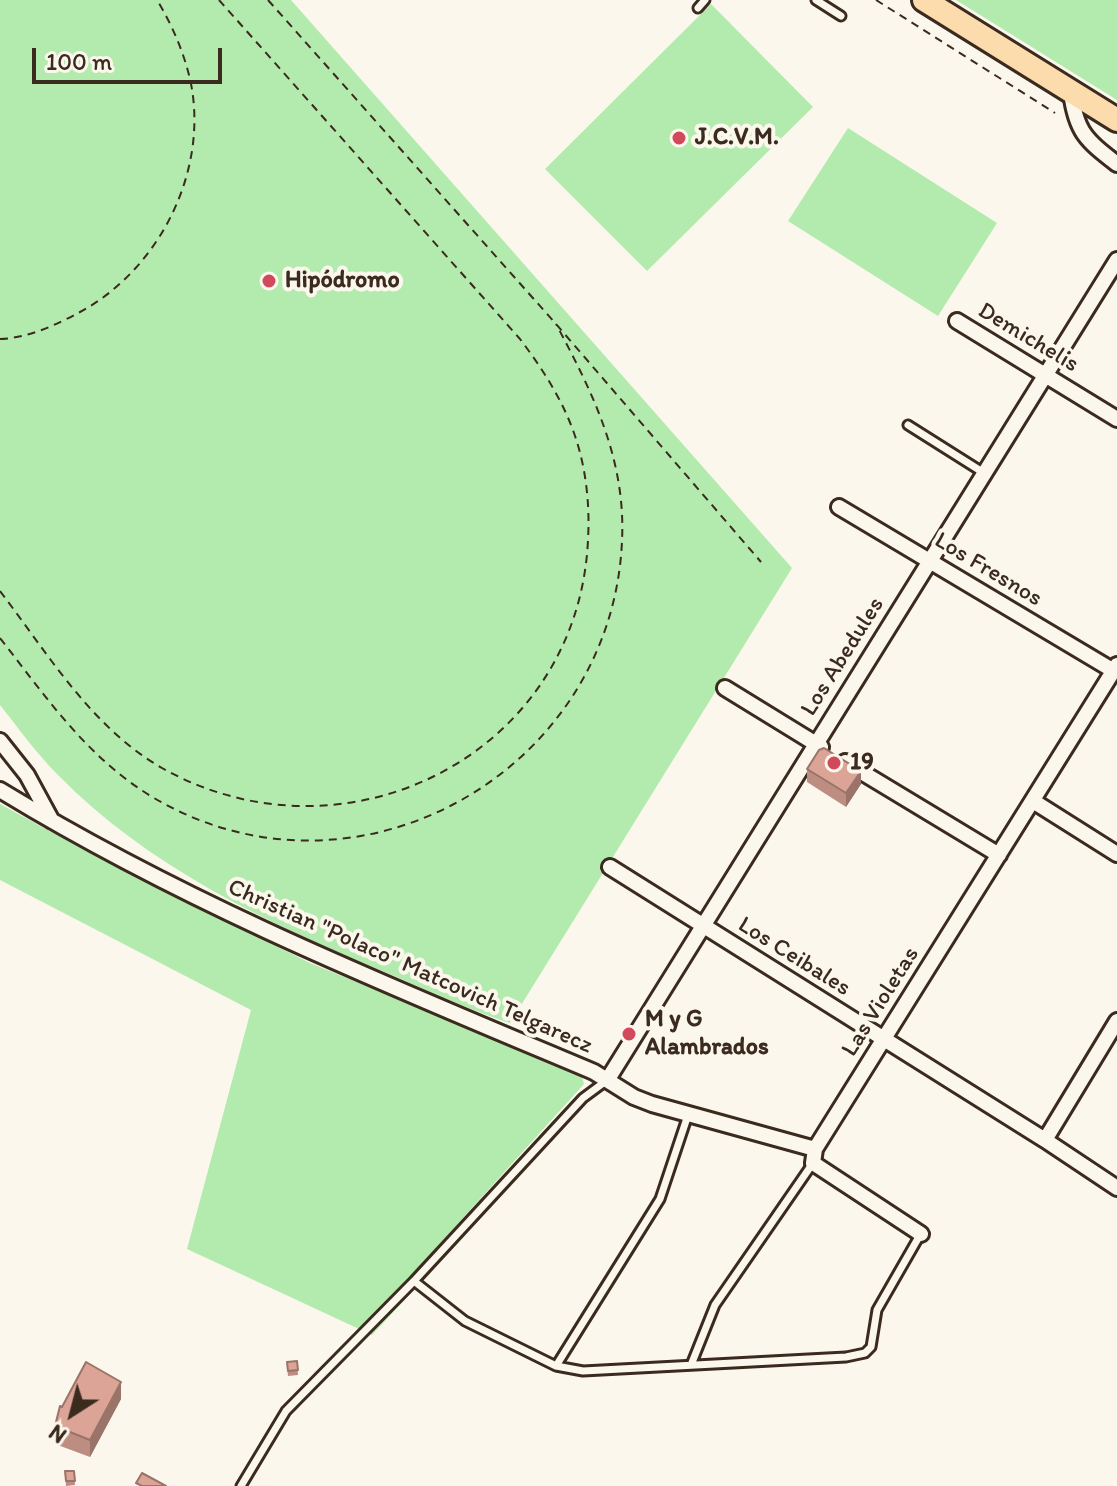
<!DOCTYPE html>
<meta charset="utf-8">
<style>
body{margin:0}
#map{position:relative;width:1117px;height:1486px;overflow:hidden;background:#fbf7ec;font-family:Itim,sans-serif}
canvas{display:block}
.north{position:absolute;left:32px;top:1374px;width:80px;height:80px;-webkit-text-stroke:6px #fbf7ec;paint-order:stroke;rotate:216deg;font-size:22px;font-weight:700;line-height:32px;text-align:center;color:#3b2a1e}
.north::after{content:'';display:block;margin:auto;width:28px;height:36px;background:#3b2a1e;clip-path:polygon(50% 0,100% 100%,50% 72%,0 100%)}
.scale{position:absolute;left:32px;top:48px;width:190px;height:36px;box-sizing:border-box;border:4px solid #3b2a1e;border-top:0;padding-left:10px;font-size:24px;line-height:28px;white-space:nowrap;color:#3b2a1e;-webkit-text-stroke:6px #fbf7ec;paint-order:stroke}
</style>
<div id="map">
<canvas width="1117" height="1486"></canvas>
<div class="north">N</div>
<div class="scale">100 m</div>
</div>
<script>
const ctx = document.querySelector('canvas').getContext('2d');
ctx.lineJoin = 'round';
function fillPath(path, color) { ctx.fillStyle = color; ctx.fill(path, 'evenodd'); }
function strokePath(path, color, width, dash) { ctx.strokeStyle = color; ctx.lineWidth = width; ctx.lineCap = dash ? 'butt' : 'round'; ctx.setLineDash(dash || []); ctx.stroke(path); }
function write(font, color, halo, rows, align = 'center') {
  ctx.font = font + ' Itim,sans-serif'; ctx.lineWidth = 8; ctx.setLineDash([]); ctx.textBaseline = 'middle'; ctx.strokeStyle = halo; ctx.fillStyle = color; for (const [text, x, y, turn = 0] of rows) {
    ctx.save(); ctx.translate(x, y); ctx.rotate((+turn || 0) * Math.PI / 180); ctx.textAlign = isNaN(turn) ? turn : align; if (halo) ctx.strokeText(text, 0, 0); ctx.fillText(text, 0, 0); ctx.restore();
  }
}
fillPath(new Path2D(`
 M0 0H291L792 568 510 1023C465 1009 423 988 380 970 265 922 147 866 58 775 37 754 19 729 0 705Z
 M956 0H1117V100Z
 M711 4 813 107 647 271 545 169Z
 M848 128 997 223 938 316 788 221Z
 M0 804 86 851 310 963 581 1073 584 1084 405 1282 411 1293 372 1335 187 1249 251 1010 0 880Z`), '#b3ebaf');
const service = new Path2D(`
 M816 0 841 16
 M698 8 705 0
 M908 425 984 473
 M414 1281 465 1321 556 1366 583 1371 846 1357 865 1353 871 1347 877 1310 920 1235
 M691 1365 715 1305 813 1163
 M556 1366 660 1199 688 1115
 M241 1486 286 1411 414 1281 583 1098 606 1081`);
const minor = new Path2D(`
 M1071 92C1076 132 1086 140 1117 164
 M957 321 1117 419
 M839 507 1114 671
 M725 688 821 747
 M0 741 27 775 52 821
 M845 762 999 855
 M0 790C188 905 392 987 594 1072L634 1097 652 1104 815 1149
 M1033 801 1117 854
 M610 867 1045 1140 1117 1188
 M608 1079 1117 260
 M1045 1140 1117 1021
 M921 1234 813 1163 815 1149 1117 665`);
const trunk = new Path2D(`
 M924 0 1117 120`);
strokePath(service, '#3b2a1e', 13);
strokePath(minor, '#3b2a1e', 20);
strokePath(trunk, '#3b2a1e', 28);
strokePath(new Path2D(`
 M268 0 556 324 761 562
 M876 0 1055 113
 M0 339C28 338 56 325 80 312 160 269 210 169 190 79 183 50 172 25 157 0
 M0 591C48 654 92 728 162 768 345 871 578 755 588 540 590 504 586 467 574 433 562 399 542 368 520 339L219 0
 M0 638C46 697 88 759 154 798 356 917 612 772 622 541 626 460 593 393 556 324`), '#3b2a1e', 2, [8, 6]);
strokePath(service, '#fbf7ec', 7);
strokePath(minor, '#fbf7ec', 14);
strokePath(trunk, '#fcdcac', 22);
fillPath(new Path2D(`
 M807 769 861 784 846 807 807 782Z
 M297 1361 298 1375 288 1376 287 1366Z
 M121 1399 90 1457 55 1444V1426L62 1407Z
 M65 1471H74L75 1485 66 1486Z`), '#bd8d81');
fillPath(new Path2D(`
 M861 771V784L846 807V793Z
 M121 1382V1399L90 1457V1440Z`), '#9a7369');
const building = new Path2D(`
 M824 748 861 771 846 793 807 769 819 750Z
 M297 1361 298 1370 288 1371 287 1362Z
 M86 1362 121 1382 90 1440 55 1426 60 1406 62 1407Z
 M65 1471H74L75 1481H66Z
 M142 1473 166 1486H142L136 1483Z`);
fillPath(building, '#dca496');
strokePath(building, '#9a7369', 2);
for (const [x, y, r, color] of [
 [679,138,8,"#d1495b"],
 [269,281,8,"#d1495b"],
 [834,763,8,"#d1495b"],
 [629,1034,8,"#d1495b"]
]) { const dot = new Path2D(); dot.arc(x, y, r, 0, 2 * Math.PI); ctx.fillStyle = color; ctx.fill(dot); strokePath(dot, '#fbf7ec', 3); }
write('bold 24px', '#3b2a1e', '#fbf7ec', [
 ["J.C.V.M.",695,138],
 ["Hipódromo",285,281],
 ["19",850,763],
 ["M y G",645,1020],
 ["Alambrados",645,1048]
], 'left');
write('24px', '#3b2a1e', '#fbf7ec', [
 ["Demichelis",1028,338,31],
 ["Los Fresnos",988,570,31],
 ["Los Abedules",843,657,-58],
 ["Los Ceibales",794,957,32],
 ["Christian \"Polaco\" Matcovich Telgarecz",410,967,24],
 ["Las Violetas",881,1002,-58]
]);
</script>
